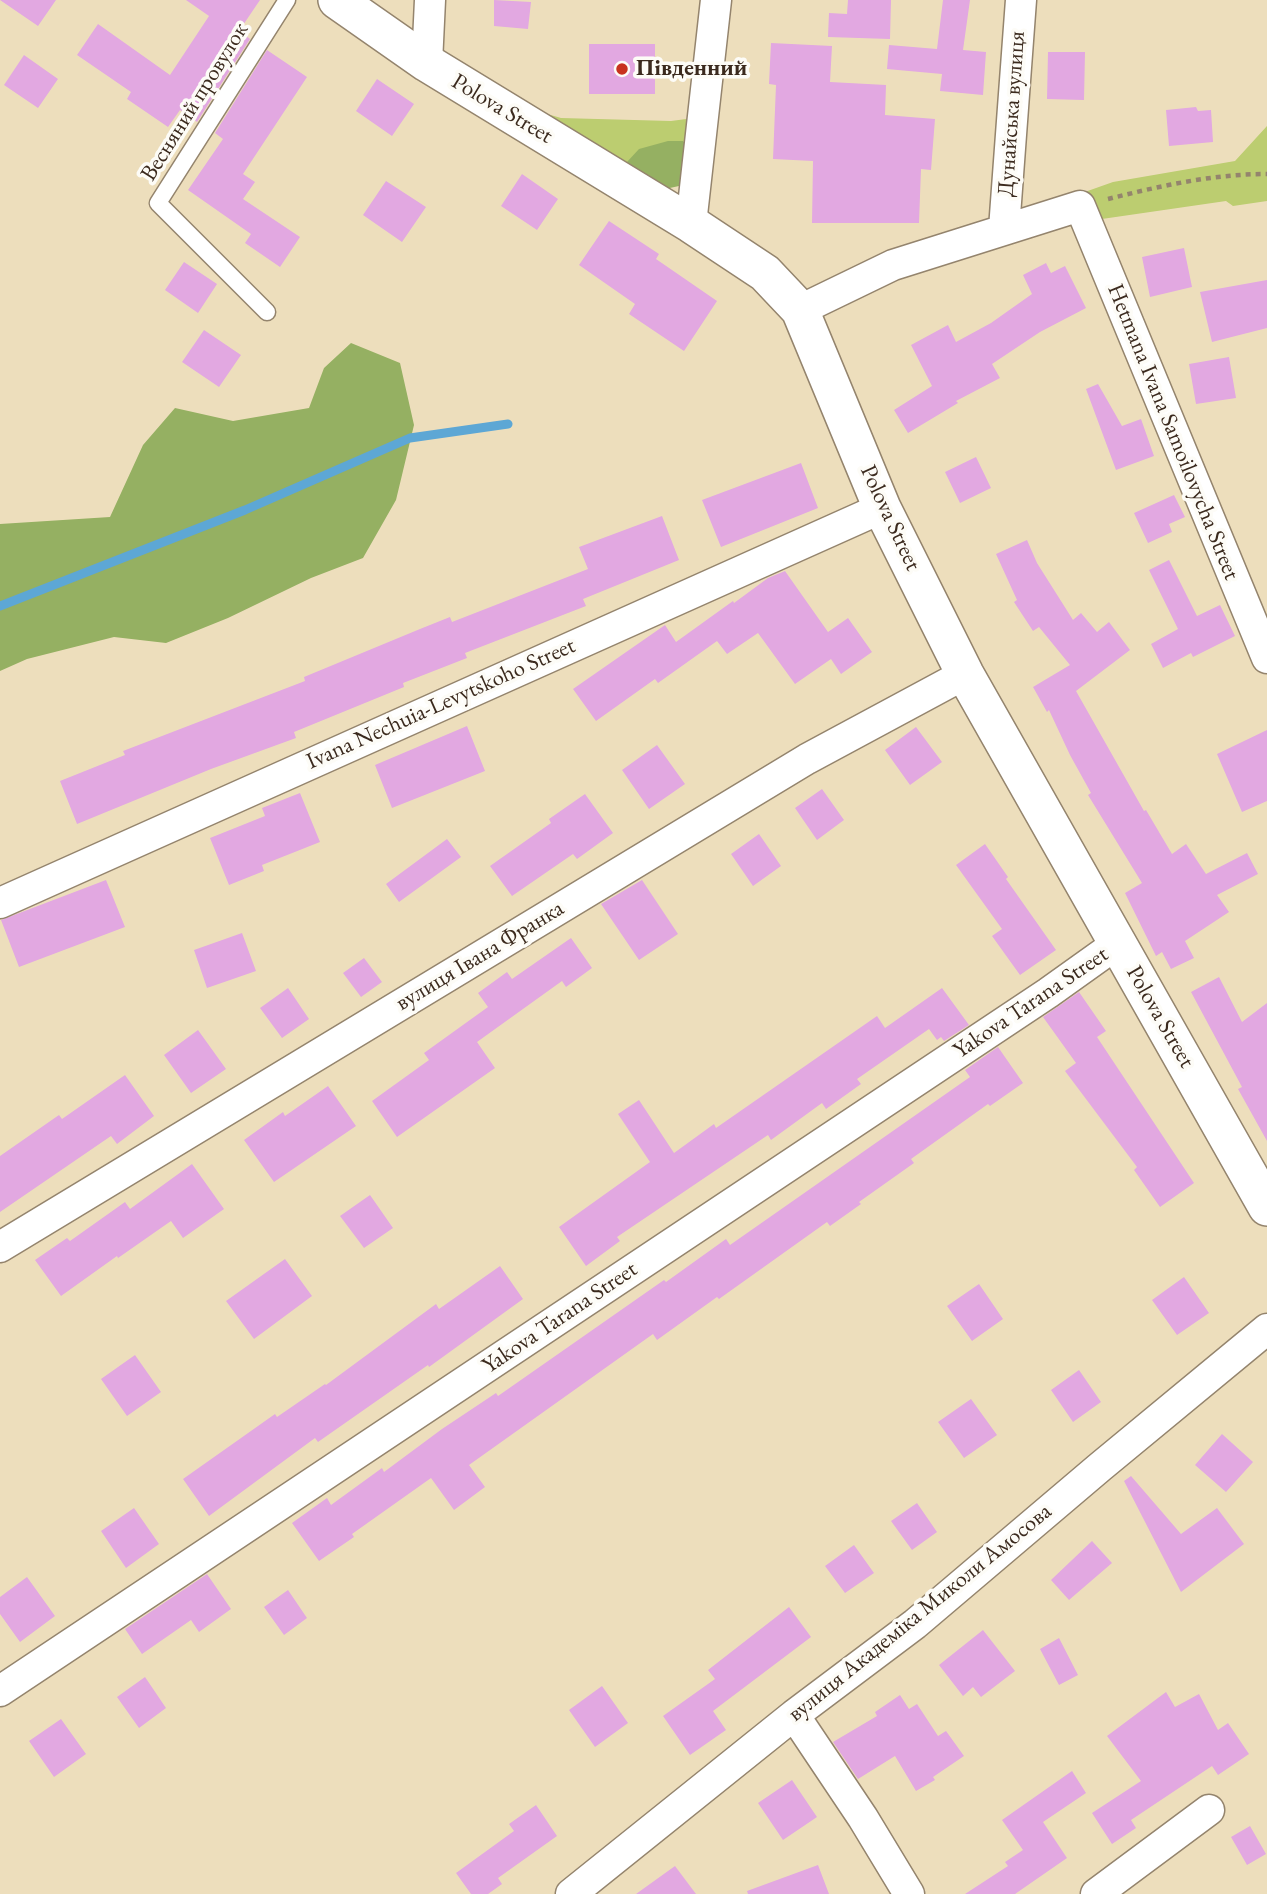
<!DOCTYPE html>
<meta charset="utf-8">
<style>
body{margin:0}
canvas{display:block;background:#eddebc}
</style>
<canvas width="1267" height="1894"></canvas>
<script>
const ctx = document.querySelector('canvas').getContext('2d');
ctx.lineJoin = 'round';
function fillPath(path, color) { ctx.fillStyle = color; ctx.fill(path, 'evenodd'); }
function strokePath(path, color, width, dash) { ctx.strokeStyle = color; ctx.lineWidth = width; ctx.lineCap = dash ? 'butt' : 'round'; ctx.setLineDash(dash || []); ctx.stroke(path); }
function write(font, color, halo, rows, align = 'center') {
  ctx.font = font + ' "EB Garamond",serif'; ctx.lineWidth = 7; ctx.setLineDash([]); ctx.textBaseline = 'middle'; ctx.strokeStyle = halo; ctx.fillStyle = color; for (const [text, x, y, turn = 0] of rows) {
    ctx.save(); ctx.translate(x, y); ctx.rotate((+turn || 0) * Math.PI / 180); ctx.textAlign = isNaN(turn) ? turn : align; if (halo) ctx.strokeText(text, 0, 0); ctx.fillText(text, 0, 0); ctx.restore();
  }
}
fillPath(new Path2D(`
 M530 109 561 118 671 121 694 118 688 148 631 177Z
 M1267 126V201L1233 206 1226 201 1095 220 1065 199 1113 182 1235 161Z`), '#bccd70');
fillPath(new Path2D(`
 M668 141H683L688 148 685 171 679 186 665 189 631 177 627 162 639 149Z
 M351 343 400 363 414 425 396 500 363 558 311 578 228 618 166 643 114 637 27 659 0 671V524L110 517 143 445 175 408 233 421 309 408 324 368Z`), '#95b062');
strokePath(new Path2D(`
 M0 606 245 510 410 438 508 424`), '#5da7d5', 9);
fillPath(new Path2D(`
 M0 0H56L38 26Z
 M186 0H260L239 31 250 39 197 122 180 110 168 127 127 99 131 92 77 55 98 24 170 75 209 16Z
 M494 0 531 2 528 29 494 26Z
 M848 0H891L890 39 828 37 829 13 847 14Z
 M943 0H970L963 50 986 52 983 95 940 91 942 74 887 69 889 45 937 49Z
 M771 43 832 46 830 82 886 85 885 115 935 119 931 170 921 169 919 223H812L813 161 773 159 776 85 769 84Z
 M589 44H655V94H589Z
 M267 50 307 77 243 174 255 182 243 199 300 237 280 267 245 243 251 234 188 190 223 139 215 133Z
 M1048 52H1085L1084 100 1047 99Z
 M24 55 58 79 38 108 4 85Z
 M377 79 414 104 392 136 356 111Z
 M1196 107 1198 111 1211 110 1213 142 1169 146 1166 110Z
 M522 174 558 199 537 230 501 206Z
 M386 181 426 207 402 242 363 215Z
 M609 221 659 254 656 259 717 301 684 351 629 314 635 304 579 265Z
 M1184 248 1192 287 1150 297 1142 257Z
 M184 262 217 284 198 313 165 290Z
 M1046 263 1051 273 1065 266 1086 308 1040 332 992 364 1000 378 956 401 958 403 908 433 894 410 932 386 911 345 948 325 956 342 991 323 1032 294 1023 275Z
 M1267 280V328L1212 342 1200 292Z
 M204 330 241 355 219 387 182 362Z
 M1229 357 1236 398 1196 404 1189 364Z
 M1098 384 1122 426 1141 419 1154 456 1116 470 1086 389Z
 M976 457 991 488 960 503 945 472Z
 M801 463 818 508 721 547 702 500Z
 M1174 495 1185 517 1169 524 1172 532 1148 543 1134 513Z
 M662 516 679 560 583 599 586 606 465 653 467 658 403 683 404 687 294 732 296 738 211 769 77 824 60 781 125 755 123 751 305 681 304 677 420 629 450 617 452 622 588 569 579 547Z
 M1027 540 1037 563 1073 620 1081 613 1097 632 1109 622 1130 650 1076 691 1144 811 1146 810 1172 854 1186 844 1206 874 1247 853 1258 874 1217 895 1229 912 1185 941 1194 958 1171 969 1162 952 1156 956 1125 893 1142 883 1088 795 1091 793 1070 755 1049 710 1047 712 1033 687 1070 665 1039 627 1033 631 1014 602 1017 600 996 554Z
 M1169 560 1197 616 1220 605 1235 636 1193 657 1191 653 1163 668 1151 644 1178 629 1149 570Z
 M785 571 828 632 848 618 872 652 841 674 831 659 795 684 758 633 727 654 717 641 658 683 655 679 596 721 573 689 665 625 676 642 733 601 734 603 768 578Z
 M467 726 485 771 392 808 375 765Z
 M916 727 942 762 910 785 885 750Z
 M1267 730V801L1242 812 1217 754Z
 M657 745 685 784 649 809 622 770Z
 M822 789 844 820 817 840 795 808Z
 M300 793 320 842 262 865 264 871 229 885 210 838 265 816 262 808Z
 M585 794 613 833 577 859 573 854 512 896 490 866 551 823 549 819Z
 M759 834 781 866 753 886 731 854Z
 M447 839 461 857 399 902 386 884Z
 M985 844 1008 877 1006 879 1056 950 1020 975 992 936 1002 929 956 865Z
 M106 880 125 927 19 967 1 920Z
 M642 880 678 934 639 960 601 904Z
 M242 933 256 971 207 988 194 950Z
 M571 938 592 968 566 987 562 981 477 1042 495 1068 397 1137 372 1101 429 1060 424 1053 488 1007 478 993 507 972 512 979Z
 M364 958 382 982 361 997 343 973Z
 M1219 977 1242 1022 1267 1003V1141L1238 1089 1242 1087 1191 992Z
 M288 988 309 1019 282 1038 260 1008Z
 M942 988 969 1025 944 1041 941 1037 937 1040 929 1029 857 1079 861 1084 826 1109 822 1103 771 1140 768 1135 617 1237 620 1241 586 1266 559 1227 650 1162 618 1114 639 1100 674 1153 714 1124 716 1128 877 1016 885 1028Z
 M1079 992 1106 1031 1097 1037 1194 1183 1160 1207 1134 1170 1137 1167 1065 1071 1076 1063 1043 1017Z
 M198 1030 226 1069 191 1093 164 1055Z
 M998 1047 1023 1083 990 1106 988 1104 911 1159 914 1163 859 1202 861 1204 830 1226 827 1222 719 1299 717 1297 657 1340 653 1334 469 1465 485 1487 454 1510 431 1478 352 1534 354 1537 319 1561 292 1523 327 1498 331 1505 382 1468 384 1472 442 1429 496 1393 498 1396 664 1280 666 1282 726 1239 730 1245 970 1077 965 1070Z
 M125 1075 154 1116 117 1144 111 1136 0 1212V1156L59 1115 62 1119Z
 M328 1086 356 1126 274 1182 244 1140 283 1112 285 1116Z
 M192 1164 224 1209 183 1238 171 1221 118 1258 117 1256 61 1296 35 1260 67 1238 70 1241 125 1202 130 1209Z
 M370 1195 393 1228 364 1248 340 1216Z
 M285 1259 312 1296 254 1339 226 1301Z
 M500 1266 523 1299 429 1367 428 1365 318 1442 315 1438 209 1516 183 1479 275 1414 277 1417 325 1384 326 1385 436 1304 439 1309Z
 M1184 1277 1209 1313 1177 1335 1152 1300Z
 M979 1284 1003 1319 972 1341 947 1306Z
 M135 1355 161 1392 127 1416 101 1379Z
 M1079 1370 1101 1402 1073 1422 1051 1390Z
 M971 1399 997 1435 964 1458 938 1422Z
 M1222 1434 1253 1462 1226 1492 1195 1465Z
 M1131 1476 1181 1534 1217 1508 1244 1544 1181 1592 1124 1481Z
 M917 1503 937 1532 912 1550 891 1521Z
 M134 1508 159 1544 126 1568 101 1531Z
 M1092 1541 1112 1563 1069 1600 1051 1580Z
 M854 1545 874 1573 845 1593 825 1566Z
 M207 1574 231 1609 199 1632 191 1620 142 1654 125 1629Z
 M27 1577 55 1616 20 1642 0 1614V1597Z
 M288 1590 307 1618 284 1635 264 1607Z
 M789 1607 811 1637 713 1711 726 1730 690 1755 663 1716 715 1679 708 1670Z
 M983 1630 1015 1671 981 1697 973 1687 963 1696 939 1665Z
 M1059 1638 1078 1675 1059 1685 1040 1649Z
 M145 1677 166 1708 139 1728 117 1697Z
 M602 1686 628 1723 595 1747 569 1710Z
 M1166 1692 1175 1707 1199 1694 1218 1730 1228 1723 1249 1754 1218 1775 1212 1766 1131 1820 1136 1828 1112 1844 1092 1813 1141 1781 1107 1736Z
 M900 1695 909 1709 917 1704 938 1736 946 1731 964 1756 933 1777 935 1780 916 1791 895 1756 858 1779 833 1742 877 1716 875 1712Z
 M61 1719 86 1754 54 1777 29 1741Z
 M1072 1771 1086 1793 1043 1822 1067 1858 1015 1894H965L1008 1866 1005 1862 1023 1850 1002 1820Z
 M792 1780 817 1817 783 1840 758 1803Z
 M536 1805 557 1836 498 1878 502 1884 488 1894H471L456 1873 514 1831 509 1824Z
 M1250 1826 1266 1854 1247 1865 1231 1837Z
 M818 1865 829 1894H748L747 1891Z
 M675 1866 696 1894H636Z`), '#e2a8e1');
const service = new Path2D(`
 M267 312 158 203 287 0`);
const minor = new Path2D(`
 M427 63 430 0
 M691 224 716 0
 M1004 229 1021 0
 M800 310 893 265 1080 206 1267 658
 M0 903 882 508
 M0 1247 807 759 965 674
 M0 1691 1048 993 1118 943
 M794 1715 863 1818 909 1894
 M571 1894 794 1715 915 1624 1100 1467 1267 1329
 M1096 1894 1209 1810`);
const tertiary = new Path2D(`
 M337 0 427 63 691 224 765 273 800 310 882 508 965 674 1267 1207`);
strokePath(service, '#94846d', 19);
strokePath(minor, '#94846d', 33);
strokePath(tertiary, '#94846d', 40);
strokePath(new Path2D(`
 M1108 199C1160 186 1213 174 1267 174`), '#94846d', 4.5, [5, 5]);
strokePath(service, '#fff', 16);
strokePath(minor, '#fff', 30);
strokePath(tertiary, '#fff', 37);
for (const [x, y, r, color] of [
 [622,69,7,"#c8321e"]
]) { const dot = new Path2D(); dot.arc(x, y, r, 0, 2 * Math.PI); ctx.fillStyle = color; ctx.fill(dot); strokePath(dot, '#fdfcf7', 2.5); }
write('bold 23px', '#3b2a1e', '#fdfcf7', [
 ["Південний",636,69]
], 'left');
write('23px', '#3b2a1e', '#fdfcf7', [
 ["Весняний провулок",195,102,-58],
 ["Polova Street",502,109,31],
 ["Дунайська вулиця",1012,114,-86],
 ["Hetmana Ivana Samoilovycha Street",1173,432,68],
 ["Polova Street",890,518,65],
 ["Ivana Nechuia-Levytskoho Street",441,704,-24],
 ["вулиця Івана Франка",480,956,-31],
 ["Yakova Tarana Street",1031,1003,-34],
 ["Polova Street",1160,1017,60],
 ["Yakova Tarana Street",560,1318,-34],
 ["вулиця Академіка Миколи Амосова",920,1613,-39]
]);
</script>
